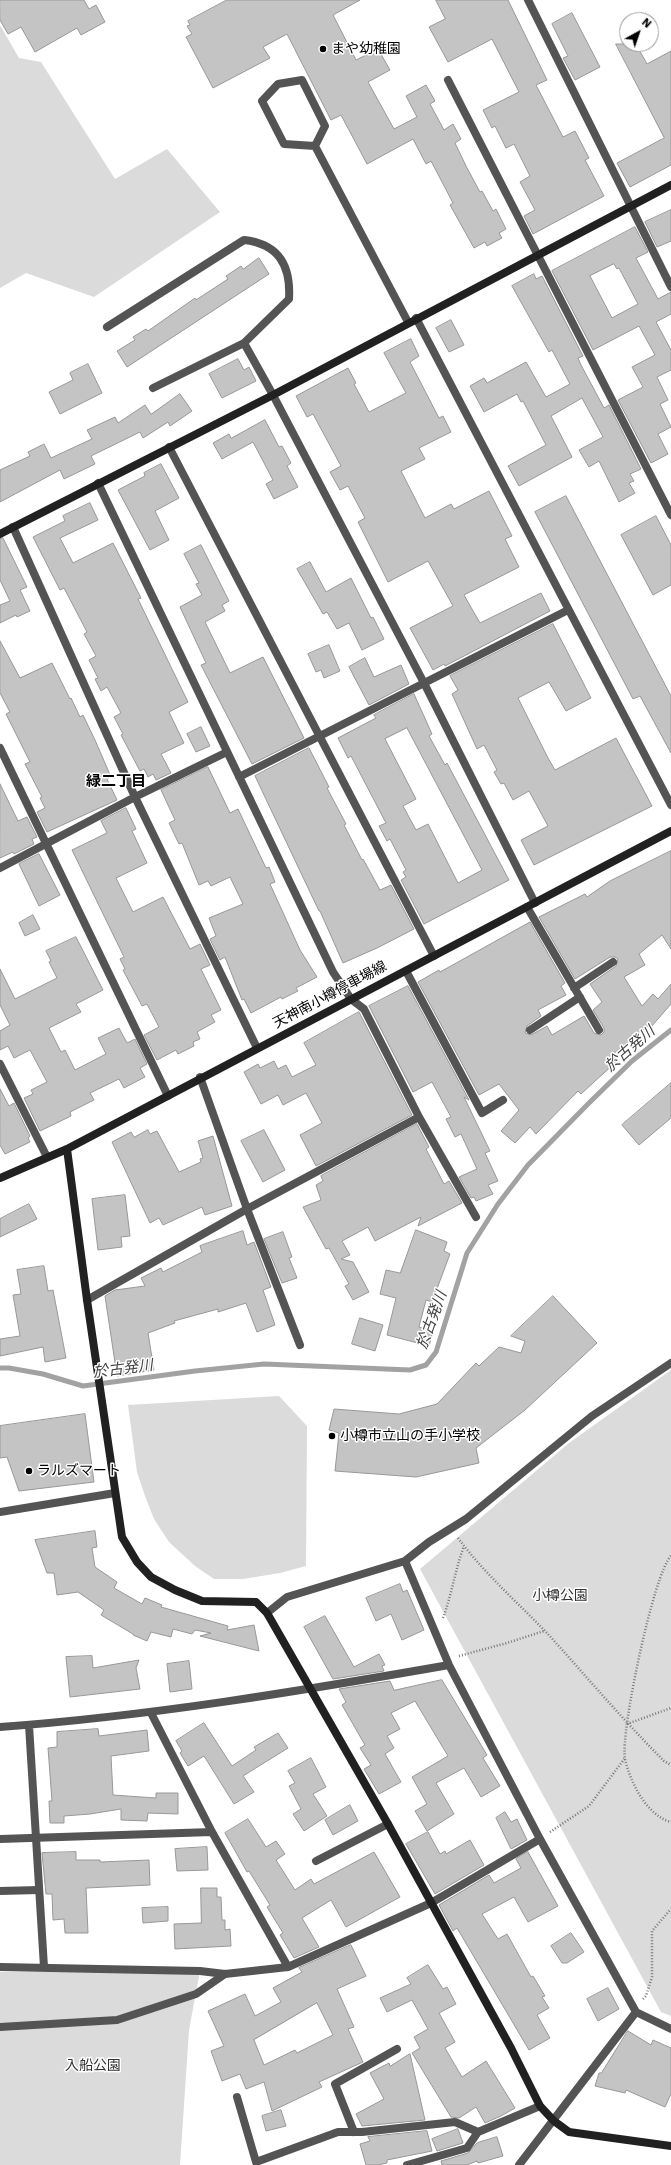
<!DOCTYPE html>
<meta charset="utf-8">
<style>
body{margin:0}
#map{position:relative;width:671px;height:2165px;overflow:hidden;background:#fff;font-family:"Work Sans",sans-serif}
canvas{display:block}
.north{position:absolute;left:619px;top:12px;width:40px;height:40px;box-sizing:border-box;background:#fff;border:1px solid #999;border-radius:50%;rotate:40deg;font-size:11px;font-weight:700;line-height:16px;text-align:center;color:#000}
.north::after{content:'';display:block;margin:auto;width:14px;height:18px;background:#000;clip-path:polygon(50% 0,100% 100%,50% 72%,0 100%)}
</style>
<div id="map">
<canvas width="671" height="2165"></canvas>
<div class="north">N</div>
</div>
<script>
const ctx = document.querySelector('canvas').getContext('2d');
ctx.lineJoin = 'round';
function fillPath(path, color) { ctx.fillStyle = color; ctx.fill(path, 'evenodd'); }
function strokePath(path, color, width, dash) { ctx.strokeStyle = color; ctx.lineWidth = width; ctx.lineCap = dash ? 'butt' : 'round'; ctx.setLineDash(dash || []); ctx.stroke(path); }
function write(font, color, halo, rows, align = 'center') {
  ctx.font = font + ' "Work Sans","Noto Sans JP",sans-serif'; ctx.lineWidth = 3; ctx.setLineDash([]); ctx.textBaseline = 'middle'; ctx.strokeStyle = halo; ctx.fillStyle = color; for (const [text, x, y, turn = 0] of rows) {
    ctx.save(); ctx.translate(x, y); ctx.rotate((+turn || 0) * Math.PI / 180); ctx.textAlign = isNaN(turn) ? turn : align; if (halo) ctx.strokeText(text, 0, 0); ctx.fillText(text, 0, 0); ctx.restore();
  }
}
fillPath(new Path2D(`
 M0 25 19 58 41 62 115 179 167 149 220 212 94 297 26 273 0 288Z
 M671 1370V2016L661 2012 420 1569 569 1443Z
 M279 1396 307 1426 306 1566 280 1573 243 1579H214L195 1566 169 1542 154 1519 145 1496 137 1472 128 1405Z
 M200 1971 189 2030 180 2165H0V1972Z`), '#dbdbdb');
strokePath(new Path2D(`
 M0 1368H9L43 1374 83 1386 195 1371 264 1364 410 1370 426 1365 436 1352 467 1253 498 1204 528 1165 589 1103 632 1061 671 1030`), '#a2a2a2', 5);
const building = new Path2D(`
 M0 0H84L89 9 96 5 105 22 81 35 77 28 35 52 21 27 8 34 0 20Z
 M227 0H360L333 15 356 60 378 49 390 70 368 82 394 129 417 117 406 96 426 85 435 101 430 104 444 130 453 124 461 139 455 143 467 168 480 192 482 191 493 211 496 209 506 229 499 233 502 238 487 246 485 242 474 248 450 205 453 203 431 161 426 164 413 139 367 164 341 115 331 120 287 34 263 47 270 58 213 88 186 37 192 34 187 26 190 25 188 21Z
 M436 0H508L547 80 536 85 563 137 575 131 589 158 585 160 604 196 533 234 524 216 535 210 520 182 530 176 514 144 506 148 495 126 492 128 483 110 519 92 492 39 448 62 429 27 445 19Z
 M572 13 600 67 575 80 563 58 568 56 552 24Z
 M616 44H636L647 64 671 51V165L630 187 617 163 664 138Z
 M671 210V241L657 247 645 222Z
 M635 227 648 252 636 258 658 299 671 292V314L656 322 671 350V370L657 377 668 400 660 404 671 427 658 434 668 454 651 463 618 400 643 387 632 367 655 355 639 326 593 350 552 271ZM614 264 617 269 619 268 638 304 612 318 590 276Z
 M259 258 269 274 127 367 117 351 135 340 133 337 146 329 148 331 195 298 196 300 228 279 226 276 241 266 243 269Z
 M534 274 536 279 542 276 583 356 578 358 581 365 604 408 609 405 641 469 630 474 634 481 629 483 635 493 619 502 599 461 589 467 579 450 603 437 582 398 551 416 572 457 519 486 508 466 546 445 523 401 521 402 517 394 484 412 470 386 484 378 487 383 526 362 546 397 570 384 552 350 549 352 512 286Z
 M451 320 464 345 449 352 436 328Z
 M411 339 419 356 410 362 439 418 443 416 451 432 419 448 425 459 401 471 425 518 451 504 454 509 489 491 512 536 505 539 519 567 464 595 480 623 541 593 550 611 445 666 444 664 433 670 410 628 453 606 428 561 388 582 358 522 365 518 348 486 340 490 330 472 341 466 313 414 307 417 296 396 348 368 356 383 354 384 369 412 406 393 384 353Z
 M238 359 244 370 249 367 256 381 222 398 209 374Z
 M88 364 102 393 60 414 49 392 73 380 70 373Z
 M180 394 192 411 170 426 168 422 143 438 140 432 91 456 95 464 64 479 60 470 0 502V470L30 456 28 452 44 444 51 458 92 439 87 430 115 417 118 423 145 405 151 414Z
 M265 420 279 447 282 446 291 463 287 466 298 487 274 499 266 484 273 480 253 442 222 459 213 443 229 434 231 438Z
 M161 464 179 498 155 511 169 540 150 550 118 490 145 476 144 473Z
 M566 496 671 696V753L640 696 633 699 535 512Z
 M90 503 98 520 60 538 73 563 113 543 141 598 138 599 188 702 169 712 184 743 161 754 171 773 156 780 153 774 148 777 144 769 140 771 121 735 123 734 114 717 121 713 107 687 101 691 95 679 98 678 89 660 96 656 84 634 87 632 64 588 60 590 33 537 65 521 63 516Z
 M656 516 671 545V585L653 595 621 535Z
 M3 538 27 587 20 590 30 611 17 617 16 615 0 623V605L10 601 0 580V539Z
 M201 545 229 601 222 605 225 611 205 622 230 673 263 657 304 738 252 764 201 665 206 663 180 607 202 595 196 584 199 583 184 554Z
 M310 562 326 592 351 578 371 618 373 617 384 639 362 650 349 623 337 629 327 612 323 614 297 569Z
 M553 624 591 698 566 711 549 682 518 698 548 758 555 770 616 738 652 806 534 865 521 840 548 826 529 791 513 800 504 783 501 784 494 772 497 770 484 745 477 749 452 694 458 690 450 676Z
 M0 641 20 678 52 663 70 699 71 698 80 717 83 715 95 740 111 777 107 779 117 800 47 832 37 812 45 808 40 798 42 797 25 764 30 762 6 714 10 712 0 693Z
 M329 645 340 671 324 678 321 670 316 672 308 654Z
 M365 658 374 677 401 665 409 684 369 705 349 667Z
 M414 694 432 734 429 736 445 765 447 763 509 880 424 924 401 880 406 877 403 872 406 870 390 839 387 841 379 826 386 823 351 756 348 758 338 738 376 718 374 715ZM407 728 482 870 458 883 428 824 416 830 403 806 416 799 385 739Z
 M201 727 210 746 196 752 187 734Z
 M309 748 329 787 327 788 346 824 344 825 362 860 363 859 380 890 391 885 414 929 377 948 343 963 320 911H319L255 776Z
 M208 767 230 813 238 809 266 868 269 867 275 882 270 884 300 950 317 977 296 988 298 991 282 999 281 997 251 1013 244 999 242 1000 225 957 220 960 210 939 216 936 209 918 243 904 230 877 211 886 208 881 199 885 182 843 179 844 169 823 175 820 161 790Z
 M0 784 18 821 27 817 37 837 32 839 34 844 14 854 13 852 0 858Z
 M126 808 136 829 132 831 147 863 116 878 133 912 163 897 190 949 200 944 210 965 201 969 221 1010 211 1015 215 1022 197 1032 200 1039 193 1042 194 1046 178 1054 176 1050 157 1060 144 1035 159 1027 147 1004 142 1006 123 970 125 969 120 959 124 957 72 850 107 833 101 821Z
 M671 851V949L662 935 639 954 645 965 624 977 642 1006 653 994 658 999 671 984V1004L651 1027 649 1025 612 1055 617 1061 581 1094 578 1091 536 1134 530 1127 515 1143 501 1131 519 1110 499 1084 479 1095 418 982 439 970 440 972 530 922 565 983 561 986 566 995 538 1010 541 1016 527 1026 525 1033 531 1035 547 1026 552 1035 584 1016 594 1033 601 1035 604 1032V1028L593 1010 602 1002 590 984 616 966 618 959 615 957H610L575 979 539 917 585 894 587 897 610 881Z
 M39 854 60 895 39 906 19 864Z
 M33 915 40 929 25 936 19 923Z
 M76 937 103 990 76 1004 81 1012 49 1028 61 1052 65 1050 75 1070 106 1054 98 1038 119 1028 127 1043 135 1039 147 1064 140 1068 145 1077 124 1088 119 1079 90 1093 94 1100 70 1112 71 1116 40 1131 24 1098 33 1094 31 1090 47 1082 30 1050 14 1058 8 1046 0 1050V1031L10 1025 0 1005V969L15 999 57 978 49 962 51 961 46 951Z
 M408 986 469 1100 464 1097 490 1151 485 1153 498 1181 488 1185 493 1194 476 1201 474 1197 471 1198 459 1177 477 1169 461 1134 455 1137 446 1119 451 1117 432 1082 413 1092 369 1006Z
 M359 1012 412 1115 316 1166 300 1135 322 1123 306 1093 283 1105 278 1095 261 1104 244 1072 258 1064 260 1068 274 1061 278 1069 286 1065 292 1077 316 1065 304 1043Z
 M671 1083V1118L639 1145 622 1125Z
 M0 1089 9 1106 14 1103 30 1136 28 1138 30 1142 5 1154 0 1145Z
 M417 1124 429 1147 426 1149 444 1184 449 1181 462 1203 418 1226 421 1217 375 1241 368 1227 342 1241 350 1255 341 1259 353 1262 369 1292 353 1300 345 1286 349 1284 329 1248 326 1249 303 1207 321 1200 316 1185 323 1181 321 1176Z
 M148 1130 150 1134 157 1131 179 1172 201 1162 200 1159 203 1158 198 1141 213 1136 232 1206 205 1215 202 1207 163 1225 159 1218 150 1223 112 1142 131 1132 134 1137Z
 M264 1130 285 1170 263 1182 241 1141Z
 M125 1195 130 1236 121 1237 122 1247 98 1250 92 1199Z
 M29 1204 37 1219 0 1237V1219Z
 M416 1230 447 1242 444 1251 450 1254 432 1302 426 1300 419 1327 433 1331 429 1346 387 1335 396 1298 380 1294 386 1270 400 1273Z
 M243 1231 247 1245 254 1242 271 1287 263 1290 275 1325 257 1332 246 1303 218 1312V1309L174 1321 175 1323 148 1333 154 1370 117 1376 105 1296 115 1290 145 1286 141 1278 161 1268 163 1272 202 1252 200 1246Z
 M283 1232 292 1257 289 1258 297 1278 282 1283 264 1239Z
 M44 1266 48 1291 53 1290 66 1358 45 1362 43 1347 0 1356V1339L20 1336 13 1295 21 1294 17 1270Z
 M553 1296 597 1343 525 1410 476 1448 479 1463 416 1477 335 1471 339 1433 329 1430 334 1409 399 1414 437 1404 476 1363 479 1366 499 1347 521 1353 525 1341 511 1336Z
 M360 1318 383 1325 375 1351 352 1344Z
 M85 1414 94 1482 19 1491 7 1457 0 1458V1426Z
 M95 1531 97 1547 92 1548 95 1567 117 1582 114 1588 142 1604 145 1598 162 1605 161 1607 228 1626 227 1630 254 1625 259 1651 200 1636 211 1633 195 1630 192 1634 173 1629 171 1637 151 1632 147 1641 133 1635V1634L101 1615 104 1610 78 1592 57 1595 54 1573H47L35 1540Z
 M400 1584 403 1592 407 1590 424 1630 402 1640 391 1614 376 1621 366 1598Z
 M325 1616 354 1667 379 1654 385 1665 382 1666 384 1671 333 1679 304 1627Z
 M92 1656 93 1668 139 1660 136 1668 140 1689 70 1697 66 1657Z
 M189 1661 192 1689 170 1692 167 1664Z
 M442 1680 487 1755 483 1758 500 1786 481 1797 464 1768 436 1783 454 1814 427 1831 415 1811 427 1804 412 1777 448 1756 415 1701 391 1713 400 1729 387 1736 394 1748 385 1754 401 1782 379 1794 364 1769 371 1765 360 1748 365 1745 342 1705 346 1702 339 1689 390 1681 394 1690Z
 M204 1723 232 1766 256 1750 254 1747 278 1733 288 1748 243 1776 254 1792 234 1804 204 1756 188 1766 180 1753 182 1751 176 1741Z
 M98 1729 99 1736 147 1730 149 1751 111 1756 113 1795 156 1798V1793H178V1814L148 1813 147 1821 121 1820V1809L90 1814 64 1816V1823H50L49 1801H52L48 1748 57 1747V1732Z
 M311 1758 326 1787 313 1794 327 1816 304 1831 293 1814 301 1809 289 1786 295 1783 288 1771Z
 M350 1805 358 1821 333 1835 325 1820Z
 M505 1812 511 1822 517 1819 527 1840 511 1849 496 1818Z
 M248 1819 266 1847 276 1841 285 1854 276 1860 295 1890 311 1879 314 1884 374 1852 400 1897 346 1927 331 1900 302 1918 319 1947 294 1958 280 1935 283 1933 267 1907 270 1905 249 1871 247 1872 225 1833Z
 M428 1832 440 1854 445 1851 446 1854 470 1840 484 1865 435 1894 406 1844Z
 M207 1847 208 1870 177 1871 175 1849Z
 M76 1852V1860H100V1862L149 1860 150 1885 86 1888 88 1933H65L64 1919 53 1920 52 1894H46L42 1853Z
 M528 1852 558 1906 528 1922 514 1897 482 1914 498 1939 507 1934 531 1977 533 1976 545 1996 542 1997 549 2008 537 2015 550 2038 529 2050 457 1928 453 1931 439 1905 489 1875 494 1883 521 1868 516 1859Z
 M201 1888H217V1897H221L222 1920H225V1930L230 1929 231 1946 175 1949 174 1924 201 1923Z
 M168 1907V1921L143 1923 142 1908Z
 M571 1933 584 1952 567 1963H562L551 1946Z
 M351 1945 366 1976 337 1989 354 2027 348 2029 363 2062 319 2082 322 2087 272 2111 264 2082 246 2089 240 2074 222 2081 211 2051 224 2046 208 2011 245 1994 255 2016 281 2002 273 1988 302 1972 299 1968ZM317 2003 333 2035 297 2053 295 2050 264 2065 254 2040Z
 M428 1965 443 1989 447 1987 456 2004 439 2013 455 2042 445 2048 462 2077 486 2061 515 2108 501 2116 485 2123 476 2107 459 2118 451 2117 412 2053 420 2048 414 2037 428 2029 412 2000 387 2012 380 1998 411 1984 407 1978Z
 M608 1988 619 2009 598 2021 587 1999Z
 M628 2031 651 2045 653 2040 671 2048V2094L665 2107 626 2090 625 2093 595 2086 599 2073H601Z
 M410 2054 425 2120 362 2126 356 2114 384 2099 370 2073 389 2063 390 2066Z
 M281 2110 286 2126 266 2131 262 2116Z
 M458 2129 463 2143 437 2151 432 2139Z
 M427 2131 432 2151 387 2160V2163L378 2165H366L360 2144 370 2141 368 2137Z
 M497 2137 503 2156 478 2163 477 2161 467 2165H442L441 2161 468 2153 477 2143Z`);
fillPath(building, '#c4c4c4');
strokePath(building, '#989898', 1);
strokePath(new Path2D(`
 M458 1538C484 1573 517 1602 547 1633 586 1676 623 1720 664 1761L671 1765
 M671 1556C654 1572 620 1733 625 1759 630 1782 647 1816 671 1822
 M443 1618C452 1594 455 1570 464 1546
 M459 1656 507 1643 544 1631
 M627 1724 671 1708
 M550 1832 589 1806 625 1758
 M643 1999 646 1996 652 1977V1931L671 1909`), '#767676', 2.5, [1, 2]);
strokePath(new Path2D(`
 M315 146 325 126 302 80 278 84 262 101 284 144 315 146 408 322
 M107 327 244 240C279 244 291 266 289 299L244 343 273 395
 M153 388 244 343
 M527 907 599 1030
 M406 971 482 1113 503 1100
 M574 988 613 962
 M530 1030 580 997
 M316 1861 388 1824
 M0 1891 39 1890
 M0 2027 117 2020 196 1994 225 1974
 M354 2132 335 2084 397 2049`), '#545454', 8);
strokePath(new Path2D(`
 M528 0 671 287
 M448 80 671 515
 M416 318 671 805
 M273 395 424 683 535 903
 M169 447 434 956
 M98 483 333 972 351 999 364 1009 419 1117 476 1217
 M13 527 135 797 257 1048
 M0 748 168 1096
 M239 777 568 610
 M0 868 135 797 227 752
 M0 1064 47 1157
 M200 1077 247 1209 300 1345
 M87 1300 247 1209 419 1117
 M0 1512 115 1493
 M405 1561 449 1665 540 1839 636 2012 671 2029
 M267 1613 287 1597 405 1561 429 1542 466 1519 592 1416 671 1363
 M151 1713 212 1832 288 1967
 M29 1725 44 1967
 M0 1727C151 1716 300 1691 449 1665
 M0 1839 212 1832
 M0 1967 200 1971 225 1974 288 1967 431 1903 540 1839
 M237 2097 256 2162 338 2132H362L455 2122 478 2132 540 2106
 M407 2165 467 2148 478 2132
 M519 2165 636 2012`), '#545454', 8);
strokePath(new Path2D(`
 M0 534 273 395 671 185
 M67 1149 87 1300 122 1537 137 1562 151 1577 175 1590 202 1601 256 1602 267 1613 388 1824 511 2048 540 2106 554 2121 569 2132 671 2146
 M0 1178 67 1149 671 831`), '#212121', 8);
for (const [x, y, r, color] of [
 [323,49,4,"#000"],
 [332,1436,4,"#000"],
 [29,1471,4,"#000"]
]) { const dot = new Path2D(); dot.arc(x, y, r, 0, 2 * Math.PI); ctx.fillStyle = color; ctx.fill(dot); strokePath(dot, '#fff', 1.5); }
write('14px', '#000', '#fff', [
 ["まや幼稚園",331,49],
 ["小樽市立山の手小学校",340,1436],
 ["ラルズマート",37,1471]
], 'left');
write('14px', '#000', '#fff', [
 ["天神南小樽停車場線",330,995,-28]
]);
write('14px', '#323232', '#fff', [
 ["小樽公園",560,1596],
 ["入船公園",93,2066]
]);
write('bold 15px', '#000', '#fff', [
 ["緑二丁目",116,782]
]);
write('italic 15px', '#434343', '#fff', [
 ["於古発川",630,1049,-41],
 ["於古発川",432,1320,-70],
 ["於古発川",123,1369,-7]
]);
</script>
